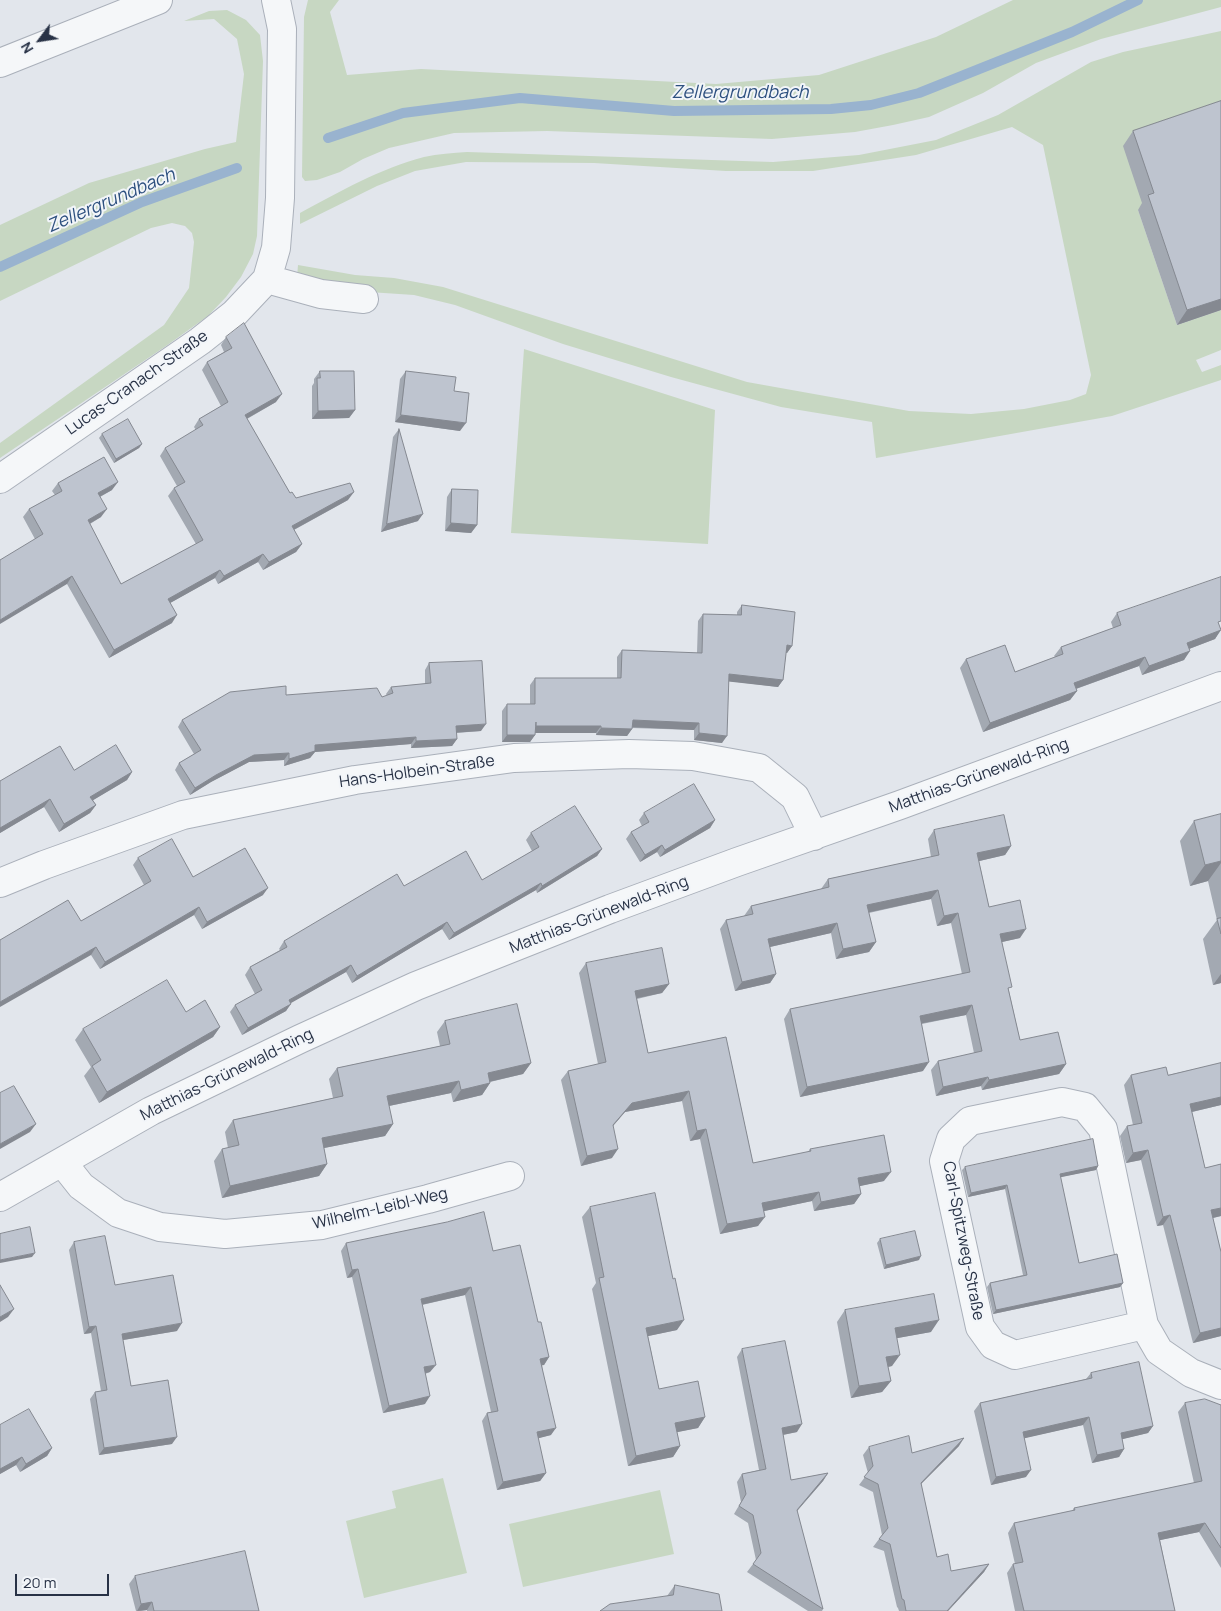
<!DOCTYPE html>
<meta charset="utf-8">
<style>
body{margin:0}
#map{position:relative;width:1221px;height:1611px;overflow:hidden;background:#e2e6ec;font-family:Manrope,sans-serif}
canvas{display:block}
.north{position:absolute;left:15px;top:15px;width:50px;height:50px;-webkit-text-stroke:4px #f2f5f9;paint-order:stroke;rotate:239deg;font-size:14px;font-weight:700;line-height:20px;text-align:center;color:#283246}
.north::after{content:'';display:block;margin:auto;width:18px;height:22px;background:#283246;clip-path:polygon(50% 0,100% 100%,50% 72%,0 100%)}
.scale{position:absolute;left:15px;top:1574px;width:94px;height:22px;box-sizing:border-box;border:2px solid #283246;border-top:0;padding-left:6px;font-size:15px;line-height:18px;white-space:nowrap;color:#283246;-webkit-text-stroke:4px #f2f5f9;paint-order:stroke}
</style>
<div id="map">
<canvas width="1221" height="1611"></canvas>
<div class="north">N</div>
<div class="scale">20 m</div>
</div>
<script>
const ctx = document.querySelector('canvas').getContext('2d');
ctx.lineJoin = 'round';
function fillPath(path, color) { ctx.fillStyle = color; ctx.fill(path, 'evenodd'); }
function strokePath(path, color, width, dash) { ctx.strokeStyle = color; ctx.lineWidth = width; ctx.lineCap = dash ? 'butt' : 'round'; ctx.setLineDash(dash || []); ctx.stroke(path); }
function write(font, color, halo, rows, align = 'center') {
  ctx.font = font + ' Manrope,sans-serif'; ctx.lineWidth = 4; ctx.setLineDash([]); ctx.textBaseline = 'middle'; ctx.strokeStyle = halo; ctx.fillStyle = color; for (const [text, x, y, turn = 0] of rows) {
    ctx.save(); ctx.translate(x, y); ctx.rotate((+turn || 0) * Math.PI / 180); ctx.textAlign = isNaN(turn) ? turn : align; if (halo) ctx.strokeText(text, 0, 0); ctx.fillText(text, 0, 0); ctx.restore();
  }
}
fillPath(new Path2D(`
 M308 0H339L330 12 347 75 421 69 716 84 819 75 936 37 1013 0H1221V7L1101 39 1036 63 983 93 929 117 893 125 855 132 772 139 547 131 454 133 389 148 363 159 340 172 317 180 305 181 302 177 304 17Z
 M227 10 246 20 260 35 263 61 257 236 253 254 241 277 226 297 208 316 166 346 0 458V443L164 325 189 288 194 242 192 233 185 226 172 223 151 228 0 301V225L89 183 205 149 236 142 244 74 237 39 214 19 184 21 209 11Z
 M1221 31V113L1144 208 1138 210 1177 325 1221 310V350L1196 360 1202 372 1221 365V380L1112 416 876 458 872 422 781 407 671 377 563 344 455 305 414 295 369 292 297 278 298 265 355 275 394 278 443 287 747 382 909 411 971 414 1024 409 1070 400 1086 394 1091 375 1043 145 1012 127 916 155 813 171H726L594 163 466 162 415 171 377 186 300 224V213C339 192 381 168 424 157 438 154 453 153 467 152L773 162 859 155 936 140 998 115 1091 62 1123 52Z
 M524 349 715 410 708 544 511 533Z
 M443 1478 467 1573 364 1598 346 1521 396 1508 392 1491Z
 M660 1490 674 1554 523 1587 509 1524Z`), '#c7d7c2');
strokePath(new Path2D(`
 M328 138 403 113 520 98 674 111 831 109 871 105 919 93 1072 32 1138 0
 M0 267 142 202 237 168`), '#99b3cf', 10);
const minor = new Path2D(`
 M267 279 321 294 364 299
 M0 479 200 341 234 314 267 279 276 248 280 198 282 29 276 0
 M0 883 44 865 183 815 355 780 514 758 629 754 693 756 759 768 795 797 814 836
 M62 1162 81 1186 118 1213 160 1227 225 1234 322 1225 428 1199 510 1176
 M0 1197 151 1111 300 1039 416 986 610 909 737 862 900 805 1221 686
 M1144 1325 1015 1355 993 1345 980 1327 944 1161 951 1139 970 1121 1062 1102 1085 1107 1103 1129 1144 1325 1159 1351 1191 1373 1221 1385`);
const tertiary = new Path2D(`
 M0 63 158 0`);
strokePath(minor, '#aab0ba', 30);
strokePath(tertiary, '#aab0ba', 30);
strokePath(minor, '#f5f7f9', 28);
strokePath(tertiary, '#f5f7f9', 28);
fillPath(new Path2D(`
 M1221 101V310L1177 325 1138 210 1142 203 1123 146 1133 131Z
 M226 337 276 402 247 419 290 493 296 498 348 500 294 530 302 544 296 552 263 570 258 562 218 584 215 578 170 603 172 623 109 658 67 584 35 539 23 517 29 509 55 495 52 491 58 483 112 490 100 497 101 517 90 524 121 584 196 544 168 496 174 488 177 486 160 456 165 448 196 430 194 427 199 419 221 406 202 370 207 362 224 352 221 345Z
 M320 371 355 410 349 418 312 419V386L314 383V379Z
 M406 371 454 391 460 431 395 422 400 379Z
 M399 429 418 521 381 532 393 437Z
 M102 434 142 444 139 448 114 463 99 438Z
 M452 489 477 525 471 533 445 531 447 497Z
 M742 605 792 646 787 653H786L783 680 778 687 729 681 722 743 694 740V730L632 728V729L627 736 596 735V733H535V735L530 742H502V711L507 704H530V685L535 678H617V657L622 650 697 653 698 621 703 614 737 615V612Z
 M1117 613 1221 628 1215 639 1189 649 1184 660 1142 675 1139 666 1076 689 1077 691 1070 700 983 732 960 668 966 659 1015 672 1055 657 1054 656 1061 647 1113 628 1111 622Z
 M429 663 481 731 456 733 457 739 452 746 411 748V744L315 752 310 758 284 766V760L249 762 211 782 190 795 175 770 179 763 194 754 178 727 182 720 286 695 382 697 387 696 386 694 391 687 425 684V670Z
 M74 770 132 772 127 780 93 800 96 805 90 813 59 832 44 807 0 833V781Z
 M644 813 715 820 710 828 660 857 657 852 640 862 626 839 631 832 642 826 639 820Z
 M1221 814V983L1213 985 1203 939 1217 920 1208 881 1190 886 1180 841 1194 821Z
 M934 830 1011 846 1005 855 979 861 989 907 1020 938 1002 942 1009 991 1020 1040 1066 1064 1059 1074 982 1090 981 1086 936 1096 931 1070 938 1061 974 1053 966 1015 922 1024 923 1071 800 1097 784 1019 790 1009 962 974 951 923 937 926 931 899 869 913 876 942 869 952 836 959 831 933 770 947 776 974 770 983 735 991 720 929 726 920 744 916 751 906 821 889 828 879 931 857 928 839Z
 M531 833 602 849 597 856 537 893 536 890 449 940 442 929 352 983 346 972 290 1003 286 1011 242 1035 230 1012 235 1005 255 994 245 975 250 967 280 950 279 949 284 941 404 886 482 880 532 851 526 840Z
 M138 858 193 877 263 895 202 929 194 915 100 969 91 955 81 921 144 885 133 865Z
 M586 963 669 984 662 993 637 999 648 1053 726 1037 753 1163 808 1152 810 1149 884 1181 859 1186 861 1194 854 1204 814 1211 812 1201 764 1211 758 1226 720 1234 700 1139 690 1141 682 1101 625 1112 613 1126 612 1158 581 1166 561 1080 568 1071 598 1064 579 973Z
 M186 1012 220 1027 213 1037 99 1103 84 1076 91 1067 75 1040 83 1029Z
 M445 1021 531 1063 523 1074 490 1082V1083L482 1095 453 1102 451 1093 389 1106 393 1124 385 1136 324 1148 327 1164 319 1176 222 1198 214 1161 222 1149 228 1148 225 1132 233 1120 333 1098 329 1079 337 1068 440 1046 437 1032Z
 M1221 1063V1105L1192 1112 1205 1168 1221 1164V1216L1213 1218 1221 1252V1336L1193 1343 1163 1225 1157 1226 1141 1160 1126 1163 1120 1136 1127 1126 1133 1125 1124 1085 1131 1075H1168Z
 M1098 1166 1096 1170 1060 1177 1079 1263 1123 1283 1120 1287 993 1314 987 1287 990 1283 1023 1275 1005 1189 968 1197 962 1170 965 1167Z
 M590 1207 677 1330 648 1336 659 1389 705 1417 698 1428 677 1432 680 1446 673 1457 628 1466 592 1289 596 1283 582 1217Z
 M880 1239 919 1260 884 1269 877 1243Z
 M74 1242 115 1285 177 1331 123 1340 131 1386 172 1444 99 1455 90 1399 95 1392 101 1391 91 1333 84 1334 69 1250Z
 M346 1243 493 1251 538 1322 549 1357 544 1365H542L551 1435 538 1438 546 1473 540 1481 497 1490 482 1421 487 1413 491 1412 465 1295 422 1305 430 1372 425 1374V1404L383 1413 352 1277 347 1278 341 1251Z
 M845 1310 931 1332 897 1338 892 1366 888 1367 891 1381 882 1392 851 1398 837 1322Z
 M742 1349 797 1432 783 1435 791 1480 828 1473 823 1481 797 1511 823 1609 822 1611H808L747 1572 756 1560 748 1523 734 1514 741 1502 737 1482 742 1474 759 1470 737 1357Z
 M1091 1373 1153 1426 1148 1433 1122 1439 1124 1449 1119 1457 1092 1463 1083 1425 1024 1438 1026 1477 991 1485 974 1411 980 1403 1086 1379Z
 M1185 1403 1221 1405V1568L1199 1532 1160 1540 1175 1611H1015L1007 1573 1013 1564H1015L1008 1533 1014 1523 1072 1511 1074 1508 1194 1483 1178 1412Z
 M0 1425 52 1448 47 1456 20 1472 16 1465 0 1474Z
 M959 1446 921 1484 937 1557 951 1571 989 1564 984 1572 948 1611H899L898 1608 897 1607 884 1551 873 1547 882 1535 873 1492 859 1485 868 1473 863 1455 869 1447 912 1453Z
 M135 1576 259 1611H147V1610L141 1611H136L129 1584Z
 M675 1585 722 1611 667 1596Z`), '#a3a9b2');
fillPath(new Path2D(`
 M1221 299V310L1177 325 1187 310Z
 M282 394 276 402 239 423 245 415Z
 M355 410 349 418 312 419 318 411Z
 M401 415 466 423 460 431 395 422Z
 M142 444 139 448 114 463 116 459Z
 M118 482 112 490 92 501 98 493Z
 M354 492 348 500 286 534 292 526Z
 M107 509 101 517 82 528 88 520Z
 M423 514 418 521 381 532 387 524Z
 M451 523 477 525 471 533 445 531Z
 M302 544 296 552 263 570 269 562Z
 M263 554 258 562 218 584 224 576Z
 M220 570 215 578 163 607 168 599Z
 M72 576 67 584 0 624V620Z
 M177 615 172 623 109 658 114 650Z
 M1221 630 1215 639 1181 652 1187 643Z
 M787 645 792 646 787 653 782 652Z
 M1190 651 1184 660 1142 675 1149 666Z
 M1145 657 1139 666 1067 692 1074 683Z
 M729 674 783 680 778 687 724 681Z
 M1077 691 1070 700 983 732 990 723Z
 M633 720 699 723 694 730 628 727Z
 M486 724 481 731 451 733 456 726Z
 M536 726H601L596 733H531Z
 M601 728 632 729 627 736 596 735Z
 M699 733 727 736 722 743 694 740Z
 M507 735H535L530 742H502Z
 M416 737 411 744 315 752 310 758 284 766 289 759 315 745Z
 M457 739 452 746 411 748 416 741Z
 M289 753 284 760 249 762 211 782 190 795 195 788 216 775 254 755Z
 M132 772 127 780 85 805 90 797Z
 M50 799 44 807 0 833V828Z
 M96 805 90 813 59 832 64 824Z
 M715 820 710 828 660 857 665 850Z
 M662 845 657 852 640 862 645 855Z
 M1011 846 1005 855 971 863 977 853Z
 M602 849 597 856 537 893 542 886Z
 M1221 861V863L1208 881 1190 886 1205 865Z
 M541 883 536 890 449 940 454 933Z
 M268 888 263 895 202 929 207 922Z
 M938 890 931 899 861 914 867 905Z
 M199 907 194 915 100 969 105 962Z
 M958 913 951 923 937 926 944 916Z
 M447 922 442 929 352 983 357 976Z
 M837 923 831 933 761 949 768 939Z
 M1026 929 1020 938 993 944 1000 934Z
 M876 942 869 952 836 959 843 949Z
 M96 947 91 955 0 1007V1002Z
 M351 965 346 972 284 1007 289 1000Z
 M776 974 770 983 735 991 742 982Z
 M1221 974V983L1213 985Z
 M669 984 662 993 628 1000 635 991Z
 M291 1004 286 1011 242 1035 248 1028Z
 M972 1005 966 1015 913 1025 920 1016Z
 M220 1027 213 1037 99 1103 107 1092Z
 M929 1062 923 1071 800 1097 807 1087Z
 M531 1063 523 1074 480 1084 488 1073Z
 M1066 1064 1059 1074 982 1090 989 1080Z
 M988 1077 981 1086 936 1096 943 1087Z
 M459 1081 451 1093 379 1108 387 1096Z
 M490 1083 482 1095 453 1102 461 1090Z
 M689 1091 682 1101 625 1112 606 1134 613 1125 632 1103Z
 M1221 1097V1105L1183 1114 1190 1104Z
 M36 1124 30 1132 0 1149V1144Z
 M393 1124 385 1136 314 1150 322 1138Z
 M706 1129 700 1139 690 1141 697 1131Z
 M618 1149 612 1158 581 1166 587 1156Z
 M1148 1150 1141 1160 1126 1163 1133 1153Z
 M327 1164 319 1176 222 1198 230 1186Z
 M1098 1166 1096 1170 1057 1178 1060 1174Z
 M891 1172 884 1181 851 1188 858 1178Z
 M1007 1185 1005 1189 968 1197 971 1193Z
 M819 1192 812 1201 755 1213 762 1203Z
 M861 1194 854 1204 814 1211 821 1202Z
 M1221 1208V1216L1204 1220 1211 1210Z
 M1170 1215 1163 1225 1157 1226 1163 1217Z
 M765 1217 758 1226 720 1234 727 1224Z
 M35 1253 32 1257 0 1263V1260Z
 M921 1256 919 1260 884 1269 886 1265Z
 M358 1269 352 1277 347 1278 352 1270Z
 M1123 1283 1120 1287 993 1314 996 1310Z
 M471 1287 465 1295 416 1306 421 1299Z
 M14 1309 8 1317 0 1322V1317Z
 M684 1320 677 1330 639 1338 646 1328Z
 M939 1320 931 1332 887 1340 895 1328Z
 M182 1323 177 1331 117 1341 122 1334Z
 M96 1326 91 1333 84 1334 89 1327Z
 M1221 1328V1336L1193 1343 1200 1333Z
 M900 1355 892 1366 878 1369 886 1357Z
 M549 1357 544 1365 535 1367 540 1359Z
 M436 1365 430 1372 418 1375 424 1367Z
 M891 1381 882 1392 851 1398 859 1386Z
 M430 1396 425 1404 383 1413 389 1406Z
 M705 1417 698 1428 668 1434 675 1423Z
 M1089 1417 1083 1425 1017 1440 1023 1432Z
 M802 1424 797 1432 777 1436 782 1428Z
 M1153 1426 1148 1433 1115 1441 1121 1433Z
 M556 1428 551 1435 532 1440 537 1432Z
 M177 1437 172 1444 99 1455 104 1448Z
 M964 1438 959 1446 915 1490 921 1483Z
 M680 1446 673 1457 628 1466 636 1456Z
 M52 1448 47 1456 20 1472 26 1464Z
 M1124 1449 1119 1457 1092 1463 1097 1455Z
 M22 1457 16 1465 0 1474V1469Z
 M1031 1470 1026 1477 991 1485 996 1477Z
 M546 1473 540 1481 497 1490 503 1482Z
 M828 1473 823 1481 791 1518 797 1510Z
 M1205 1523 1199 1532 1151 1542 1158 1533Z
 M989 1564 984 1572 948 1611H947Z
 M152 1602 147 1610 137 1611 141 1604Z`), '#858991');
const building = new Path2D(`
 M1221 101V299L1187 310 1148 195 1154 193 1133 131Z
 M244 323 282 394 245 415 290 493 292 492 296 498 350 483 354 492 292 526 302 544 269 562 263 554 224 576 220 570 168 599 177 615 114 650 72 576 0 620V560L43 534 29 509 62 491 58 483 104 457 118 482 98 493 107 509 88 520 121 584 203 540 174 488 185 482 165 448 203 425 199 419 228 402 207 362 232 348 226 337Z
 M320 371H354L355 410 318 411 317 378H320Z
 M406 371 456 377 454 391 469 393 466 423 401 415Z
 M128 419 142 444 116 459 102 434Z
 M399 429 423 514 387 524Z
 M452 489 478 490 477 525 451 523Z
 M1221 577V621L1218 622 1221 630 1187 643 1190 651 1149 666 1145 657 1074 683 1077 691 990 723 966 659 1005 645 1015 672 1063 654 1061 647 1121 625 1117 613Z
 M742 605 795 612 792 646 787 645 783 680 729 674 727 736 699 733V723L633 720 632 729 601 728V726H536V722L535 735H507V704H535V678H621L622 650 702 653 703 614 741 615Z
 M482 661 486 724 456 726 457 739 416 741V737L315 745V751L289 759V753L254 755 216 775 195 788 179 763 201 750 182 720 230 692 286 686V695L377 688 382 697 393 693 391 687 431 683 429 663Z
 M116 745 132 772 90 797 96 805 64 824 50 799 0 828V781L60 746 74 770Z
 M694 784 715 820 665 850 662 845 645 855 631 832 649 822 644 813Z
 M575 806 602 849 542 886 541 883 454 933 447 922 357 976 351 965 289 1000 291 1004 248 1028 235 1005 262 990 250 967 287 947 284 941 397 874 404 886 466 851 482 880 539 847 531 833Z
 M1221 814V861L1205 865 1194 821Z
 M1004 815 1011 846 977 853 989 907 1020 900 1026 929 1000 934 1012 987 1008 988 1020 1040 1058 1032 1066 1064 989 1080 988 1077 943 1087 938 1061 982 1051 972 1005 920 1016 929 1062 807 1087 790 1009 970 972 958 913 944 916 938 890 867 905 876 942 843 949 837 923 768 939 776 974 742 982 726 920 753 914 751 906 829 887 828 879 939 855 934 830Z
 M172 839 193 877 245 848 268 888 207 922 199 907 105 962 96 947 0 1002V940L68 900 81 921 151 881 138 858Z
 M1221 918V934L1217 919Z
 M662 948 669 984 635 991 648 1053 726 1037 753 1163 811 1151 810 1149 884 1135 891 1172 858 1178 861 1194 821 1202 819 1192 762 1203 765 1217 727 1224 706 1129 697 1131 689 1091 632 1103 613 1125 618 1149 587 1156 568 1071 606 1062 586 963Z
 M167 980 186 1012 205 1000 220 1027 107 1092 92 1066 101 1060 83 1029Z
 M517 1004 531 1063 488 1073 490 1083 461 1090 459 1081 387 1096 393 1124 322 1138 327 1164 230 1186 222 1149 239 1145 233 1120 343 1096 337 1068 450 1044 445 1021Z
 M1221 1063V1097L1190 1104 1205 1168 1221 1164V1208L1211 1210 1221 1252V1328L1200 1333 1170 1215 1163 1217 1148 1150 1133 1153 1127 1126 1142 1123 1131 1075 1166 1067 1168 1075Z
 M14 1086 36 1124 0 1144V1093Z
 M1093 1139 1098 1166 1060 1174 1079 1263 1117 1254 1123 1283 996 1310 990 1283 1027 1275 1007 1185 971 1193 965 1167Z
 M655 1193 673 1279 675 1278 684 1320 646 1328 659 1389 698 1381 705 1417 675 1423 680 1446 636 1456 599 1278 604 1277 590 1207Z
 M484 1212 493 1251 520 1245 538 1322H541L549 1357 540 1359 556 1428 537 1432 546 1473 503 1482 487 1413 498 1411 471 1287 421 1299 436 1365 424 1367 430 1396 389 1406 358 1269 352 1270 346 1243 447 1222Z
 M30 1227 35 1253 0 1260V1234Z
 M915 1231 921 1256 886 1265 880 1239Z
 M105 1236 115 1285 173 1275 182 1323 122 1334 131 1386 168 1380 177 1437 104 1448 95 1392 107 1390 96 1326 89 1327 74 1242Z
 M0 1285 14 1309 0 1317Z
 M934 1294 939 1320 895 1328 900 1355 886 1357 891 1381 859 1386 845 1310Z
 M785 1341 802 1424 782 1428 791 1480 828 1473 797 1510 823 1609 753 1564 761 1553 753 1515 739 1506 746 1494 742 1474 766 1469 742 1349Z
 M1139 1362 1153 1426 1121 1433 1124 1449 1097 1455 1089 1417 1023 1432 1031 1470 996 1477 980 1403 1092 1378 1091 1373Z
 M1205 1399 1221 1405V1548L1205 1523 1158 1533 1175 1611H1024L1013 1564 1023 1562 1014 1523 1075 1510 1074 1508 1202 1481 1185 1403Z
 M29 1409 52 1448 26 1464 22 1457 0 1469V1425Z
 M909 1436 912 1453 964 1438 921 1483 937 1557 948 1554 951 1571 989 1564 947 1611H906L904 1600 902 1599 890 1544 879 1539 888 1528 878 1484 864 1477 873 1466 869 1447Z
 M245 1551 259 1611H154L152 1602 141 1604 135 1576Z
 M675 1585 719 1594 722 1611H600L610 1604 673 1595Z`);
fillPath(building, '#bec4cf');
strokePath(building, '#858991', 1);
write('16px', '#283246', '#f2f5f9', [
 ["Lucas-Cranach-Straße",137,383,-35],
 ["Hans-Holbein-Straße",417,772,-8],
 ["Matthias-Grünewald-Ring",979,776,-20],
 ["Matthias-Grünewald-Ring",599,915,-21],
 ["Matthias-Grünewald-Ring",227,1075,-26],
 ["Wilhelm-Leibl-Weg",380,1209,-13],
 ["Carl-Spitzweg-Straße",963,1241,79]
]);
write('italic 18px', '#2d507f', '#f2f5f9', [
 ["Zellergrundbach",740,93],
 ["Zellergrundbach",111,201,-23]
]);
</script>
